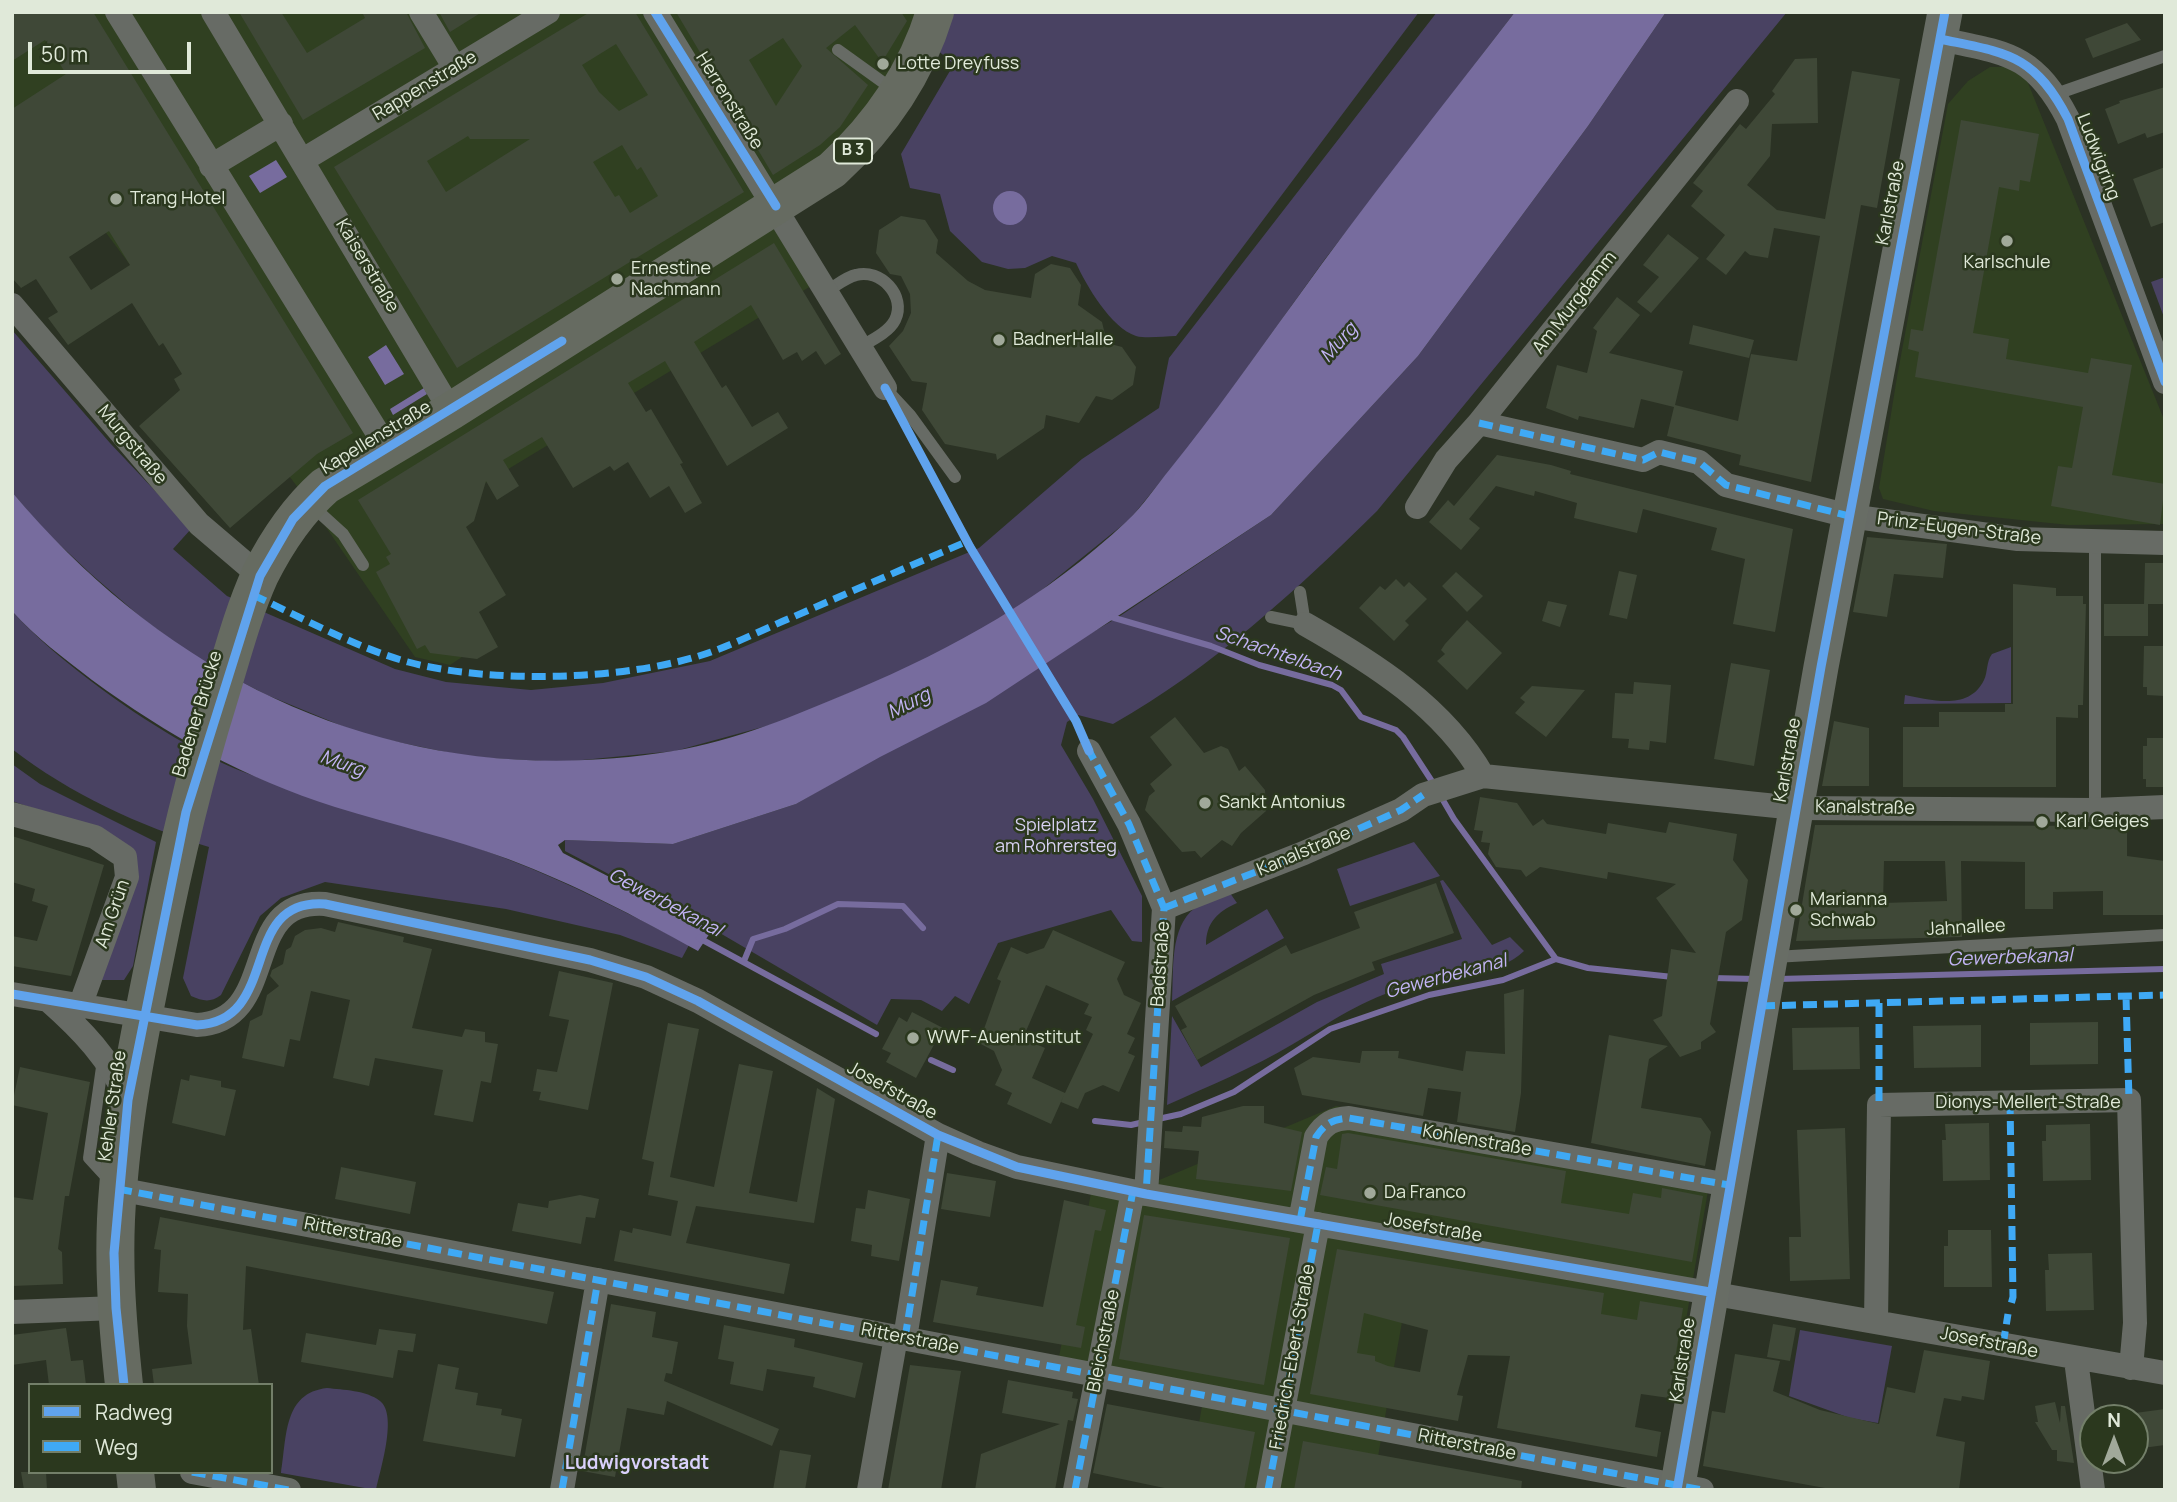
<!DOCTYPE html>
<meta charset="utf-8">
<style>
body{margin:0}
#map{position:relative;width:2177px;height:1502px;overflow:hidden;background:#2b3224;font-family:Manrope,sans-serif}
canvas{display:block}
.frame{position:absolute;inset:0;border:14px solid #e0e9d9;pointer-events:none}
.legend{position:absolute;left:28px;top:1383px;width:245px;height:91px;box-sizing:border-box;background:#2b381e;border:2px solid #737f69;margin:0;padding:9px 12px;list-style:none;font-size:21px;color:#e0e9d9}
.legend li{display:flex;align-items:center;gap:14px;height:35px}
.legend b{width:35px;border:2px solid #737f69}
.north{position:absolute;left:2079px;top:1404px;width:70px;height:70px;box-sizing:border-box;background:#2b381e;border:2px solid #737f69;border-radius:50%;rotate:0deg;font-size:19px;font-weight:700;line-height:28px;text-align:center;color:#e0e9d9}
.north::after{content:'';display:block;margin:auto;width:24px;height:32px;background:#a1a99a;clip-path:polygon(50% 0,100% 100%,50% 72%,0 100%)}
.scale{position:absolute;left:28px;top:42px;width:163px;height:32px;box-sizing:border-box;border:4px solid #e0e9d9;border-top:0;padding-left:9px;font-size:21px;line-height:24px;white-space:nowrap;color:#e0e9d9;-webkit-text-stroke:5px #2b381e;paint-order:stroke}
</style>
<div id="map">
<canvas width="2177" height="1502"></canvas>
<div class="frame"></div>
<ul class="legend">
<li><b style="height:9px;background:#60a3ed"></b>Radweg</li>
<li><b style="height:9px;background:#3fa9f5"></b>Weg</li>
</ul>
<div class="north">N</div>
<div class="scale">50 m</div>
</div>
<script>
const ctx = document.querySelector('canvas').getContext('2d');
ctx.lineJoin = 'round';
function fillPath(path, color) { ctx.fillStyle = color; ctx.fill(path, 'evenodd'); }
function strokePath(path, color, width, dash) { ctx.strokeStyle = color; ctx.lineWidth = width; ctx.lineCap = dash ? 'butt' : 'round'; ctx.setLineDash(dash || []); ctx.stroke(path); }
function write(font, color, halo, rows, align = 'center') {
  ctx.font = font + ' Manrope,sans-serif'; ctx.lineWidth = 5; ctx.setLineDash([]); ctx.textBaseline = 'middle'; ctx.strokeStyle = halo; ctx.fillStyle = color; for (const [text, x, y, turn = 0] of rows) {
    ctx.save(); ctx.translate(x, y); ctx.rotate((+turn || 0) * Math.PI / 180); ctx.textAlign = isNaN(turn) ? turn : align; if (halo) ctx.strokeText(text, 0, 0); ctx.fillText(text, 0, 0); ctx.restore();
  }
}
fillPath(new Path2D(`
 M12 12H919L887 77 839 146 755 199 811 286 419 523 489 639 450 665 415 657 308 501 12 108Z
 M1990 67H2009L2026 78 2165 422V524L2069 525 1934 511 1883 499 1879 488 1897 377 1948 104 1968 81Z
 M1336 1106 1711 1173 1676 1379 1402 1322 1372 1490H1187L1204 1395 1057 1367 1093 1183 1133 1191Z`), '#304021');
fillPath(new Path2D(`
 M949 12H1419L1176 336C1164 336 1147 339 1136 336 1111 328 1086 285 1076 263L1052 256 1025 268 1008 269 982 262 950 231 940 194 910 188 901 154 954 64 936 49Z
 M1437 12H1515L1325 259 1203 429 1130 519 1017 610 977 633 904 670 781 722 675 751 562 762 470 757 364 735 267 695 199 660 143 619 91 574 42 528 12 492V330L110 443 191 529 173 549 227 596 395 669 446 682 531 690 603 683 710 661 979 548 1082 459 1159 408 1169 358Z
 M1666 12H1787L1377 511C1297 590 1212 668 1113 724L1078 715 1067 722 1061 745 1093 799 1142 896V942L1132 941 1111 910 998 943 969 1004 955 996 942 1011 921 1000 891 999 877 1025 713 929 565 851V840L673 844 796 804 1117 618 1271 515 1418 356 1588 126Z
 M2165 277V320L2151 282Z
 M12 611C62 667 171 743 241 771 328 805 420 825 507 859 570 883 629 914 689 945L682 958 620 935 506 909 325 882 281 898 260 916 221 995C210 1003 203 1001 191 996L183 978 209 847C140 826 70 794 12 749Z
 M2011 647V703L1904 704 1905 695C1932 700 1969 711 1984 680 1988 672 1986 662 1992 654Z
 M12 764 40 784 156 842 133 966 124 980H101L138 876 96 830 12 801Z
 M1414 842 1440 876 1350 906 1337 869Z
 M1443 880 1492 945 1510 937 1524 951C1499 975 1455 975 1423 983 1365 996 1342 1016 1293 1044 1253 1068 1209 1086 1167 1105L1172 1016 1201 1067 1317 1002 1384 974 1381 964 1462 939 1440 881Z
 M1230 893 1237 903C1217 912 1206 923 1206 945L1267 909 1284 938 1172 1001C1174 972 1169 927 1195 908 1205 901 1219 898 1230 893Z
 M1800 1330 1892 1346 1878 1423 1850 1418 1789 1396Z
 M327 1388C343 1390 366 1390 380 1401 398 1415 380 1470 376 1490L281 1473C287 1437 283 1393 327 1388Z`), '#494262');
fillPath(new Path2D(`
 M1515 12H1666L1588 126 1418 356 1271 515 986 703 880 757 796 804 673 844 565 840 558 845 563 853 712 930 698 951C634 916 577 885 508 859 451 838 393 825 335 807 246 779 167 735 92 680 65 659 35 637 12 611V492C179 692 412 794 673 751 735 741 796 715 853 691 955 648 1046 597 1127 521 1143 506 1156 486 1170 469 1214 415 1254 357 1295 301 1366 202 1441 108 1515 12Z
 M276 160 287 177 260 193 249 176Z
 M993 208a17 17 0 1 1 34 0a17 17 0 1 1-34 0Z
 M386 345 404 374 385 385 368 357Z
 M424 388 427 394 393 415 390 409Z`), '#776c9e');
strokePath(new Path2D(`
 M1111 617 1211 646 1259 665 1332 685 1341 690 1361 717 1396 730 1403 737 1435 786
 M1440 795 1454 819 1556 959
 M699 938 876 1034
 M744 961 753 939 785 929 838 904 903 906 923 928
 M1712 978 1757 979
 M1778 979 2165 969
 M931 1060 953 1070
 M1158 1119 1181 1114 1234 1092 1330 1029 1429 995 1503 980 1556 959 1588 968 1673 977
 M1095 1121 1131 1125 1144 1122`), '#776c9e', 6);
fillPath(new Path2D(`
 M12 12H93L353 433 317 454 230 528 139 426 180 390 174 379 182 374 163 343 159 346 132 303 68 345 48 318 58 312 36 279 21 288 12 278V109L66 74 45 40 12 61ZM109 231 130 265 91 290 69 257Z
 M239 12H281L307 53 365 18 362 12H406L425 48 303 120Z
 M439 12H482L450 32Z
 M590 12H635L744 192 457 368 334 167ZM616 44 648 95 619 111 599 92 582 65ZM468 136 470 139H530L446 192 427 161ZM622 145 637 170 641 167 658 196 630 213 619 195 615 197 593 162Z
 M676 12H901L907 21 882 62 855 25 826 48 868 85 840 127 820 145 773 175ZM783 38 802 66 776 106 749 60Z
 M2127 23 2141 40 2093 58 2085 39Z
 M1817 58 1818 123 1772 124 1770 156 1747 185 1777 210 1825 219 1852 71 1900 79 1877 208 1861 205 1811 482 1739 465 1741 455 1667 436 1674 407 1641 399 1634 428 1579 416 1578 420 1546 408 1557 365 1587 373 1597 331 1593 328 1617 297 1640 315 1609 353 1683 371 1675 405 1738 421 1751 354 1797 361 1820 236 1774 228 1768 258 1750 255 1745 251 1726 275 1706 259 1725 235 1691 206 1703 191 1693 183 1740 124 1746 129 1775 94 1772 91 1795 59Z
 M2165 87V132L2147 138 2145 133 2118 144 2105 109 2120 103 2119 101Z
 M1961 120 2039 134 2030 182 2020 180 2019 191 1999 187 1973 333 2009 339 2006 359 2088 373 2091 358 2132 365 2112 475 2165 484 2160 525 2051 506 2058 466 2072 468 2083 407 1915 377 1919 352 1908 349 1911 329 1923 331Z
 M2165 167V222L2151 227 2133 179Z
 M901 216 925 220 938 240 936 253 968 281 985 290 1031 298 1035 274 1051 264 1070 268 1081 285 1078 305 1102 322 1107 343 1122 347 1136 367 1133 385 1112 400 1096 396 1079 423 1046 415 1044 428 997 460 996 454 945 444 922 410 927 383 912 381 889 346 903 331 911 313 910 294 901 276 890 274 876 253 879 230Z
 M1668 234 1699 258 1651 313 1637 302 1659 277 1643 265Z
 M774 243 841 354 825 365 816 351 802 361 797 352 783 360 751 305 694 342 722 388 726 385 752 427 778 412 788 428 727 466 665 361 628 383 646 412 651 409 683 463 680 464 702 503 685 513 669 486 650 498 628 462 614 471 610 466 573 488 542 437 503 460 519 486 497 500 486 481 474 521 466 527 506 595 479 612 498 647 477 659 430 653 425 645 417 649 376 572 390 564 386 557 391 554 358 500Z
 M1693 325 1754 340 1749 358 1689 344Z
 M1497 455 1551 465 1571 471 1570 474 1793 529 1775 632 1733 624 1745 559 1711 550 1717 528 1643 509 1637 533 1574 518 1577 503 1535 491 1534 496 1496 486 1469 519 1480 528 1461 550 1429 522 1448 500 1454 506Z
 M1867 537 1947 544 1943 578 1894 574 1887 617 1853 612Z
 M2145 563H2165V604H2148V636H2104V604H2144Z
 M1619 571 1637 575 1627 619 1609 615Z
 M1456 572 1483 596 1467 612 1442 586Z
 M1396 579 1404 587 1409 582 1427 599 1405 621 1409 625 1394 641 1359 608 1380 586 1385 590Z
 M2013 584 2056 588V596H2083V604H2086L2083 705H2078V718L2056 717V787H1903V727H1939V712H2005V704H2013Z
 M1548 601 1567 605 1560 627 1542 621Z
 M1467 620 1502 653 1467 690 1437 661 1445 654 1441 650 1445 644Z
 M2144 646H2165V696L2147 695V687H2143Z
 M1731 663 1770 670 1754 766 1714 759Z
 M1634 682 1671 685 1666 743 1650 741 1649 750 1628 748 1629 739 1612 738 1615 693 1633 694Z
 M1532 686 1585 690 1546 737 1515 713 1525 702 1520 698Z
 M1175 717 1204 753 1221 746 1228 749 1239 771 1245 766 1265 790 1266 811 1241 833 1232 846 1222 840 1201 858 1195 851 1182 852 1145 810 1149 796 1155 791 1150 784 1172 765 1150 737Z
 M1834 721 1869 728V786H1822Z
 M2147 738H2165V787H2146V779H2143V746H2147Z
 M1480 797 1517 803 1533 826 1543 819 1547 824 1606 834 1608 823 1666 833 1669 822 1737 834 1733 860 1748 880 1742 920 1726 932 1710 1024 1716 1032 1701 1042V1049L1680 1057 1653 1020 1662 1016 1671 949 1696 953 1656 898 1676 884 1608 872 1607 879 1540 867 1526 877 1521 870 1496 867 1488 854 1490 843 1481 842 1483 831 1474 830Z
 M1815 825 2127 826V856L2165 861V915H2103V891L2053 892V909H2025V862L1961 861 1962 937 1796 941ZM1884 861H1945L1947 901 1883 903Z
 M12 836 104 865 71 976 12 966V936L37 941 48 906 32 901 35 889 12 882Z
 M1436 883 1454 933 1372 962 1375 970 1314 995 1197 1060 1181 1030 1187 1027 1175 1006 1286 945 1291 954 1360 928 1354 912Z
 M338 922 404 937 403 942 432 949 412 1028 462 1037 465 1029 485 1032V1042L498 1044 491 1083 481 1081 473 1122 434 1115 443 1070 375 1058 369 1086 333 1078 350 1000 311 991 300 1041 290 1039 284 1067 242 1058 250 1021 262 1015 267 995 279 986 270 976 272 970 283 964 286 950 291 947 295 936 305 930 321 928 335 932Z
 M1053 930 1125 962 1117 979 1124 995 1141 1003 1127 1034 1135 1038 1128 1053 1135 1056 1119 1092 1103 1085 1085 1093 1078 1109 1061 1102 1064 1095 1051 1124 1007 1104 1012 1093 995 1085 1002 1070 994 1051 979 1043 1001 981 997 979 1011 947 1027 954 1044 948ZM1046 985 1089 1004 1084 1014 1092 1017 1086 1030 1093 1034 1065 1093 1032 1078 1045 1048 1023 1038Z
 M559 971 613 983 588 1110 539 1100 541 1092 533 1091 537 1069 557 1072 569 1020 549 1016Z
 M1524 989 1521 1093 1515 1132 1457 1122 1461 1092 1428 1088 1423 1116 1302 1095 1294 1068 1313 1057 1360 1063 1362 1051H1399L1398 1058 1463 1071 1466 1051 1505 1054 1504 994Z
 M912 1012 943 1028 916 1078 886 1062 891 1053 882 1049 899 1017 907 1022Z
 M2098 1022V1064L2030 1065V1023Z
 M668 1023 699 1029 670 1177 714 1187 739 1064 773 1071 749 1193 797 1202 817 1088 835 1099 814 1223 696 1206 686 1243 790 1264 784 1294 614 1261 620 1230 632 1233 633 1228 671 1236 678 1201 648 1195 654 1162 642 1159Z
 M1981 1025V1067L1914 1068 1913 1026Z
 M1859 1027 1860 1069 1793 1070 1792 1028Z
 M1609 1035 1668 1046 1649 1059 1641 1108 1701 1118 1711 1132 1705 1166 1591 1143Z
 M20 1067 90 1082 69 1196H65L58 1249 62 1252 63 1284 12 1286V1197L33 1200 48 1113 12 1105Z
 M190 1075 221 1081V1087L236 1090 225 1136 172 1123 181 1079 189 1081Z
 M1243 1106H1264V1123L1302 1132 1291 1191 1196 1179 1199 1151 1164 1148 1165 1131 1182 1132 1183 1126 1201 1127 1202 1117Z
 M1989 1123 1990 1180 1943 1181 1942 1140H1946L1945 1124Z
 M2090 1124 2091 1180 2043 1181 2042 1141H2046V1125Z
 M1845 1128 1850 1279 1790 1281 1789 1237H1801L1797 1130Z
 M1348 1133 1566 1171 1561 1203 1629 1214 1633 1193 1661 1198 1662 1188 1703 1196 1692 1262 1320 1195 1326 1167 1337 1169 1342 1134Z
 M341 1167 416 1182 410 1214 335 1199Z
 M947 1173 996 1181 990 1217 941 1209Z
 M868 1190 910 1199 899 1261 871 1256 872 1245 851 1241 856 1208 865 1209Z
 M580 1195 599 1199 595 1218 586 1217 581 1244 512 1231 518 1203 548 1208 549 1201Z
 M1064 1200 1106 1210 1101 1231 1095 1230 1076 1325 1085 1327 1081 1348 933 1322 941 1280 978 1287 976 1295 1043 1307Z
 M1144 1215 1290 1238 1264 1385 1119 1359Z
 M160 1217 554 1292 547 1324 246 1266 243 1330 251 1329 259 1385H154L152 1369 192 1364 187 1326 188 1294 158 1292 161 1250 154 1249Z
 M1948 1230H1991L1992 1287H1944V1246H1948Z
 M1337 1249 1604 1293 1601 1314 1637 1320 1640 1301 1683 1308 1669 1398 1641 1394 1635 1427 1661 1432 1657 1457 1497 1428 1510 1356 1468 1355 1457 1395 1463 1396 1458 1421 1310 1394ZM1364 1313 1428 1330 1420 1372 1388 1366 1375 1361V1356L1357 1353Z
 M2092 1253 2094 1310 2046 1311 2045 1270H2049L2048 1254Z
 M611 1304 656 1312 652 1337 678 1342 672 1374 666 1373 664 1381 779 1429 772 1446 667 1401 664 1415 627 1408 615 1477 582 1471Z
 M1773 1324 1796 1328 1790 1361 1767 1357Z
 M724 1325 795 1339 794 1347 863 1363 855 1398 813 1387 815 1377 767 1369 763 1391 730 1384 734 1362 718 1359Z
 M66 1328 71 1361 83 1360 86 1385H49L46 1360 12 1365V1335Z
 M379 1329 416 1334 413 1352 398 1350 393 1378 301 1362 306 1333 376 1345Z
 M1924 1350 1990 1361 1984 1400 1962 1396 1961 1401 1944 1398 1936 1436 1965 1442 1959 1490H1836L1703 1466 1712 1411 1725 1413 1735 1354 1780 1361 1773 1391 1820 1410 1879 1424 1887 1387 1915 1393Z
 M438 1364 459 1368 455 1389 478 1393 476 1405 502 1409 501 1415 522 1419 515 1457 423 1441Z
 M910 1365 961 1371 941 1490H888Z
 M1008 1380 1073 1392 1072 1398 1078 1399 1073 1421 1068 1420 1055 1490H975L981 1454 1060 1424 1002 1413Z
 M2055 1402 2060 1423 2061 1406H2065L2074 1463 2057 1461V1450H2052L2035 1422H2038L2035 1406Z
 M1107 1404 1255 1432 1244 1490H1174L1093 1473Z
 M2165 1409V1445L2135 1449V1413Z
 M1303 1441 1522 1481 1521 1490H1294Z
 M780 1450 811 1455 805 1490H773Z
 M21 1472H46L47 1490H24Z`), '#3f4837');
strokePath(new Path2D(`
 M838 50 895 91
 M2056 94 2165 56
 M827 291C836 286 846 277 856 275 880 268 907 296 895 320 889 332 872 340 860 347
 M885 388 910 415 955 477
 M310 504 343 534 363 565
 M1271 617 1305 624 1300 592
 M2095 810V541
 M1774 957 2165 935
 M103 1060 89 1158 112 1183`), '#676b65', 12);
strokePath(new Path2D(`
 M117 12 387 448
 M213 12 451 411
 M421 12 455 68
 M655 12 885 388
 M1940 39C2006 53 2034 53 2068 119L2165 382
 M303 160 548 12
 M211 166 281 124
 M12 305 199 524 260 576
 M1479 423 1643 460 1659 452 1699 462 1726 485 1849 516 2018 539 2165 543
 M1417 507 1446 460 1479 423 1737 101
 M1305 624C1372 662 1444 707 1483 776
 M1089 751 1129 824 1164 908 1146 1194
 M12 814 95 837 125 857 127 877 80 1006
 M1164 908 1304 853 1401 810 1423 795 1483 776 1796 808 2095 810 2165 807
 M12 994 197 1025C282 1021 237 898 325 904L590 960 646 977 698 1001 938 1135 978 1153 1017 1167 1146 1194 2165 1373
 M48 1000C82 1030 109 1058 128 1100
 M118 1189 1702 1490
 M1300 1221 1316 1137C1325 1123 1333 1119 1349 1118L1729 1185
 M12 1312 116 1308
 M1876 1322 1879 1105 2129 1100 2135 1323 2131 1368
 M905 1338 938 1135
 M2076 1360 2093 1490
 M192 1472 289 1490
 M562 1490 598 1280
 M869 1490 896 1337
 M1075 1490 1133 1191
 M1268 1490 1318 1224`), '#676b65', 24);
strokePath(new Path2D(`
 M1677 1490 1821 667 1945 12`), '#686d65', 35);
strokePath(new Path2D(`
 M124 1385C117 1319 112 1255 118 1189 124 1110 140 1031 156 953 173 868 192 784 218 701 231 659 242 615 260 575 277 541 297 511 325 486L451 411 832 170C879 127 916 74 935 12
 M135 1472 137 1490`), '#666b61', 38);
strokePath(new Path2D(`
 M1479 423 1643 460 1659 452 1699 462 1726 485 1849 516
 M253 595C303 618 354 647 408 662 490 684 630 681 711 652 739 642 766 628 793 617 852 591 910 566 968 541
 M1087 747 1129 824 1164 908 1146 1194
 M1164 908 1304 853 1401 810 1423 795
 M2126 996 2129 1100
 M1879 1003V1105
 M1761 1006 2165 995
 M2010 1100 2013 1297 2010 1308
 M118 1189 1702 1490
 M1300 1221 1316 1137C1325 1123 1333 1119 1349 1118L1729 1185
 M905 1338 938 1135
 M2003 1345 2008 1314
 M192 1472 289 1490
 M562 1490 598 1280
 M1075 1490 1133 1191
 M1268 1490 1318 1224`), '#3fa9f5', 7, [14, 7]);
strokePath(new Path2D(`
 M655 12 776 206
 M1940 39C2006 53 2034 53 2068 119L2165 382
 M885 388 970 547 1076 721 1089 751
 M12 994 197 1025C282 1021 237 898 325 904L590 960 646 977 698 1001 938 1135 1017 1167 1146 1194 1710 1292
 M124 1385 116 1308 114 1253 128 1100 186 812 260 576 293 519 325 486 562 341
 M1677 1490 1821 667 1945 12`), '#60a3ed', 9);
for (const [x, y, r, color] of [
 [883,64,7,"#a1a99a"],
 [116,199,7,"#a1a99a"],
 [2007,241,7,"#a1a99a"],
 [617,279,7,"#a1a99a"],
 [999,340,7,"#a1a99a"],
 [1205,803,7,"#a1a99a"],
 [2042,822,7,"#a1a99a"],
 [1796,910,7,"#a1a99a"],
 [913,1038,7,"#a1a99a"],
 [1370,1193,7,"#a1a99a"]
]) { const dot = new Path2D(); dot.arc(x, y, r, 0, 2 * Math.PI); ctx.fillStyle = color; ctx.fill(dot); strokePath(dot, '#2b381e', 2.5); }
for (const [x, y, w] of [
 [853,151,38]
]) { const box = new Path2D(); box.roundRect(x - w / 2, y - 12.5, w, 25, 5); ctx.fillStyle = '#2b381e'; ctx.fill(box); strokePath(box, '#e0e9d9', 2); }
write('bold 16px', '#e0e9d9', null, [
 ["B 3",853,151]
]);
write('18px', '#e0e9d9', '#2b381e', [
 ["Lotte Dreyfuss",897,64],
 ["Trang Hotel",130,199],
 ["Karlschule",2007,263,"center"],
 ["Ernestine",631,269],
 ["Nachmann",631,290],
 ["BadnerHalle",1013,340],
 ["Sankt Antonius",1219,803],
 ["Karl Geiges",2056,822],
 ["Marianna",1810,900],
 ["Schwab",1810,921],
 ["WWF-Aueninstitut",927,1038],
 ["Da Franco",1384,1193]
], 'left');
write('18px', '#e0e9d9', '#2b381e', [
 ["Rappenstraße",425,86,-31],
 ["Herrenstraße",729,101,58],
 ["Ludwigring",2098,157,69],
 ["Karlstraße",1891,203,-79],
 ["Kaiserstraße",367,266,59],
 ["Am Murgdamm",1575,303,-52],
 ["Kapellenstraße",376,438,-31],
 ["Murgstraße",132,445,50],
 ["Prinz-Eugen-Straße",1959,529,7],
 ["Badener Brücke",198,714,-73],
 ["Karlstraße",1788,760,-80],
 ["Kanalstraße",1865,808,1],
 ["Kanalstraße",1304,852,-23],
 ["Am Grün",113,914,-71],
 ["Jahnallee",1966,928,-3],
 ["Badstraße",1161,964,-86],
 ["Josefstraße",892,1091,29],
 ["Dionys-Mellert-Straße",2028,1103],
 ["Kehler Straße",113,1106,-82],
 ["Kohlenstraße",1477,1141,10],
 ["Josefstraße",1433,1228,10],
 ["Ritterstraße",353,1233,11],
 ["Ritterstraße",910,1339,11],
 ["Bleichstraße",1104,1341,-79],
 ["Josefstraße",1989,1343,11],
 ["Friedrich-Ebert-Straße",1293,1357,-80],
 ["Karlstraße",1683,1360,-81],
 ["Ritterstraße",1467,1445,11]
]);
write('18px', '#d7d0f2', '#2b381e', [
 ["Spielplatz",1056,826],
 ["am Rohrersteg",1056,847]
]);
write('italic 19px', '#c2b4f5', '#2b381e', [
 ["Murg",1339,343,-49],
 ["Schachtelbach",1278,654,19],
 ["Murg",909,704,-27],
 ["Murg",342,764,19],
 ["Gewerbekanal",665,903,28],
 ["Gewerbekanal",2010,958,-2],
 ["Gewerbekanal",1446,977,-15]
]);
write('bold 19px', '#d9d0fb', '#2b381e', [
 ["Ludwigvorstadt",637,1464]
]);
</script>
